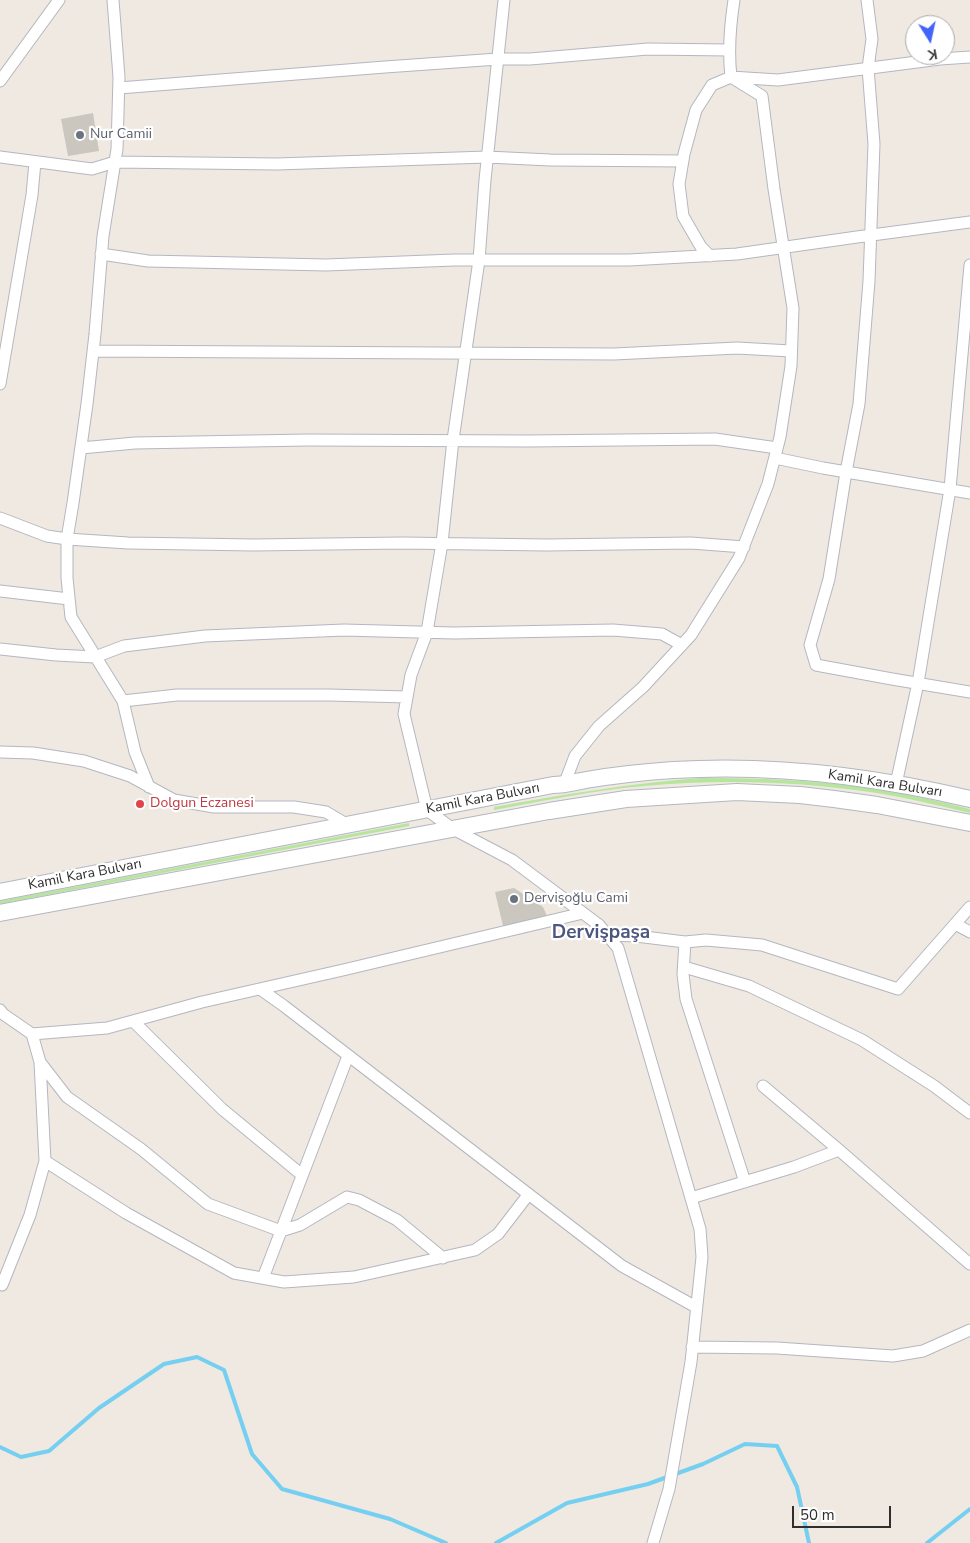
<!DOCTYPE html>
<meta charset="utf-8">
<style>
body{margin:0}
#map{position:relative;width:970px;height:1543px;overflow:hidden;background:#efe9e1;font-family:"Nunito Sans",sans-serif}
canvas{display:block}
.north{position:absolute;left:905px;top:15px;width:50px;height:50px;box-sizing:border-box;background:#fff;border:1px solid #ababab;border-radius:50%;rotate:170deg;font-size:14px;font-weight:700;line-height:20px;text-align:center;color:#2e2e2e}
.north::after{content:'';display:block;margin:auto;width:18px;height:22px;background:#4264fb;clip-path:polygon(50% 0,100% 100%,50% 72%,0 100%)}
.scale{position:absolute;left:792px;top:1506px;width:99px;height:22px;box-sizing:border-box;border:2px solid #2e2e2e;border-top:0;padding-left:6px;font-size:15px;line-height:18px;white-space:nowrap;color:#2e2e2e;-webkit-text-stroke:4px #fff;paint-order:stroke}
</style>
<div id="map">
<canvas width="970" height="1543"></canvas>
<div class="north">K</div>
<div class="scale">50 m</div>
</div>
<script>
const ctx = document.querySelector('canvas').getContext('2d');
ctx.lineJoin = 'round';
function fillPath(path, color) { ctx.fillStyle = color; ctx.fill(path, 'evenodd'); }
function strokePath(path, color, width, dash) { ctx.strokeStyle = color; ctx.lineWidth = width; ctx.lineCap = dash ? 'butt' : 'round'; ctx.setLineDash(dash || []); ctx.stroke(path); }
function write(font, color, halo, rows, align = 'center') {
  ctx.font = font + ' "Nunito Sans",sans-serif'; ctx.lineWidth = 4.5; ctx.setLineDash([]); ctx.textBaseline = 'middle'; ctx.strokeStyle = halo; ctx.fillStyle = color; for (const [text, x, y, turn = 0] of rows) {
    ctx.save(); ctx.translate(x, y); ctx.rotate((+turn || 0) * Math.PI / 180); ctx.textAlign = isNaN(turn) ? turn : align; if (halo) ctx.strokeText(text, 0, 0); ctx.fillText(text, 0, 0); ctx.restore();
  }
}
fillPath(new Path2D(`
 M700 778C759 778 818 780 876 789 908 794 939 801 970 809V813C937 805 904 797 870 792 796 781 719 779 644 786 594 790 544 801 494 810V807C562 795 631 783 700 778Z
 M409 823V826L0 904V901Z`), '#b6e59e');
strokePath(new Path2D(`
 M0 1447 21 1457 49 1451 99 1408 164 1364 197 1357 224 1370 252 1454 282 1489 390 1519 446 1543
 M496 1543 567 1503 648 1484 703 1464 745 1444 777 1446 797 1487 809 1543
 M927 1543 970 1509`), '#75cff0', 4);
fillPath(new Path2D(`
 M93 113 99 151 68 156 61 119Z
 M514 888 543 907 547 916 503 926 495 892Z`), '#cbc7bf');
const street = new Path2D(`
 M113 0 119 77 117 149 103 236 95 334 87 404 73 503 67 539V578L71 617 123 701 135 752 149 787
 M504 0 485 180 479 260 453 440 442 543 427 632 411 675 404 714 427 810 453 829 512 860 599 925 618 948 700 1229 702 1257 691 1362 669 1489 653 1543
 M867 0 872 39 868 68 874 144 869 281 859 404 846 472 829 579 810 645 816 665 892 679 970 692
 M0 81 59 0
 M119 88 385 67 498 59H530L648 49 729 50
 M0 157 92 169 115 162 277 164 487 157 550 160 683 161
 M101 254 148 261 326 265 454 260H629L737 254 857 237 970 222
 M710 256 701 247 683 216 679 184 684 154 696 110 712 85 731 77 778 80 940 59 970 57
 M93 351 614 354 737 348 791 351
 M0 384 32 195 35 162
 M81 448 135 443 308 440 529 441 715 439 777 448
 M775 458 823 468 970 493
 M0 518 47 536 67 539 128 543 254 545 402 543 547 545 691 543 744 547
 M0 591 69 599
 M0 649 56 655 95 657 124 646 205 636 344 630 454 633 613 630 662 634 682 645
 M123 701 177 695H329L407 697
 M0 752 33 753 84 761 130 776 174 800 214 807H294L326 812 348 825
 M896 784 918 683 950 489 970 265
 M564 785 575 756 599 726 643 687 691 635 739 558 768 484 780 437 791 366 793 308 774 189 762 96 731 77C728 51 730 26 734 0
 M955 924 970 932
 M608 935 636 936 685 942 706 940 762 945 898 989 970 907
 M685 942 683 974 686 999 745 1182
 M684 967 749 986 862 1040 934 1086 970 1113
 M260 989 284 1006 622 1266 696 1307
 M0 1010 3 1014 32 1034 107 1028 202 1002 343 970 583 913
 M133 1021 222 1109 302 1175
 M40 1062 67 1097 141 1149 208 1204 281 1231 300 1225 347 1197 359 1200 397 1220 443 1258
 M763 1086 839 1150 970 1264
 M45 1161 126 1213 234 1273 284 1282 354 1277 475 1250 498 1234 528 1195
 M691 1198 794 1167 839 1150
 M263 1278 348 1056
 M2 1285 30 1215 45 1161 40 1062 32 1034
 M692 1347 777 1348 893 1356 923 1351 970 1330`);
const secondary = new Path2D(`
 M0 892 553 785C564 785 575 782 586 780 615 775 644 772 673 770 772 764 873 776 970 799
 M0 913 549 811 626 799 737 792 800 795 834 799 877 805 970 823`);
strokePath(street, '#b4b7c1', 13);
strokePath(secondary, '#b4b7c1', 18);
strokePath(street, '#fff', 11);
strokePath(secondary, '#fff', 16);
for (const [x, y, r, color] of [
 [80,135,5,"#6b7280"],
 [140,804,5,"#e0444e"],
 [514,899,5,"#6b7280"]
]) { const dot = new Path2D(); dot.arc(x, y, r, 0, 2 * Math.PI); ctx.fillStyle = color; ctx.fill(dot); strokePath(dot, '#fff', 2); }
write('14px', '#5b616d', '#fff', [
 ["Nur Camii",90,135],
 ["Dervişoğlu Cami",524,899]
], 'left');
write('14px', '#2e2e2e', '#fff', [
 ["Kamil Kara Bulvarı",885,784,9],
 ["Kamil Kara Bulvarı",483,799,-11],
 ["Kamil Kara Bulvarı",85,875,-11]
]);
write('14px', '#be3a42', '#fff', [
 ["Dolgun Eczanesi",150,804]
], 'left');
write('bold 19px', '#4d5680', '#fff', [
 ["Dervişpaşa",601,933]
]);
</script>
